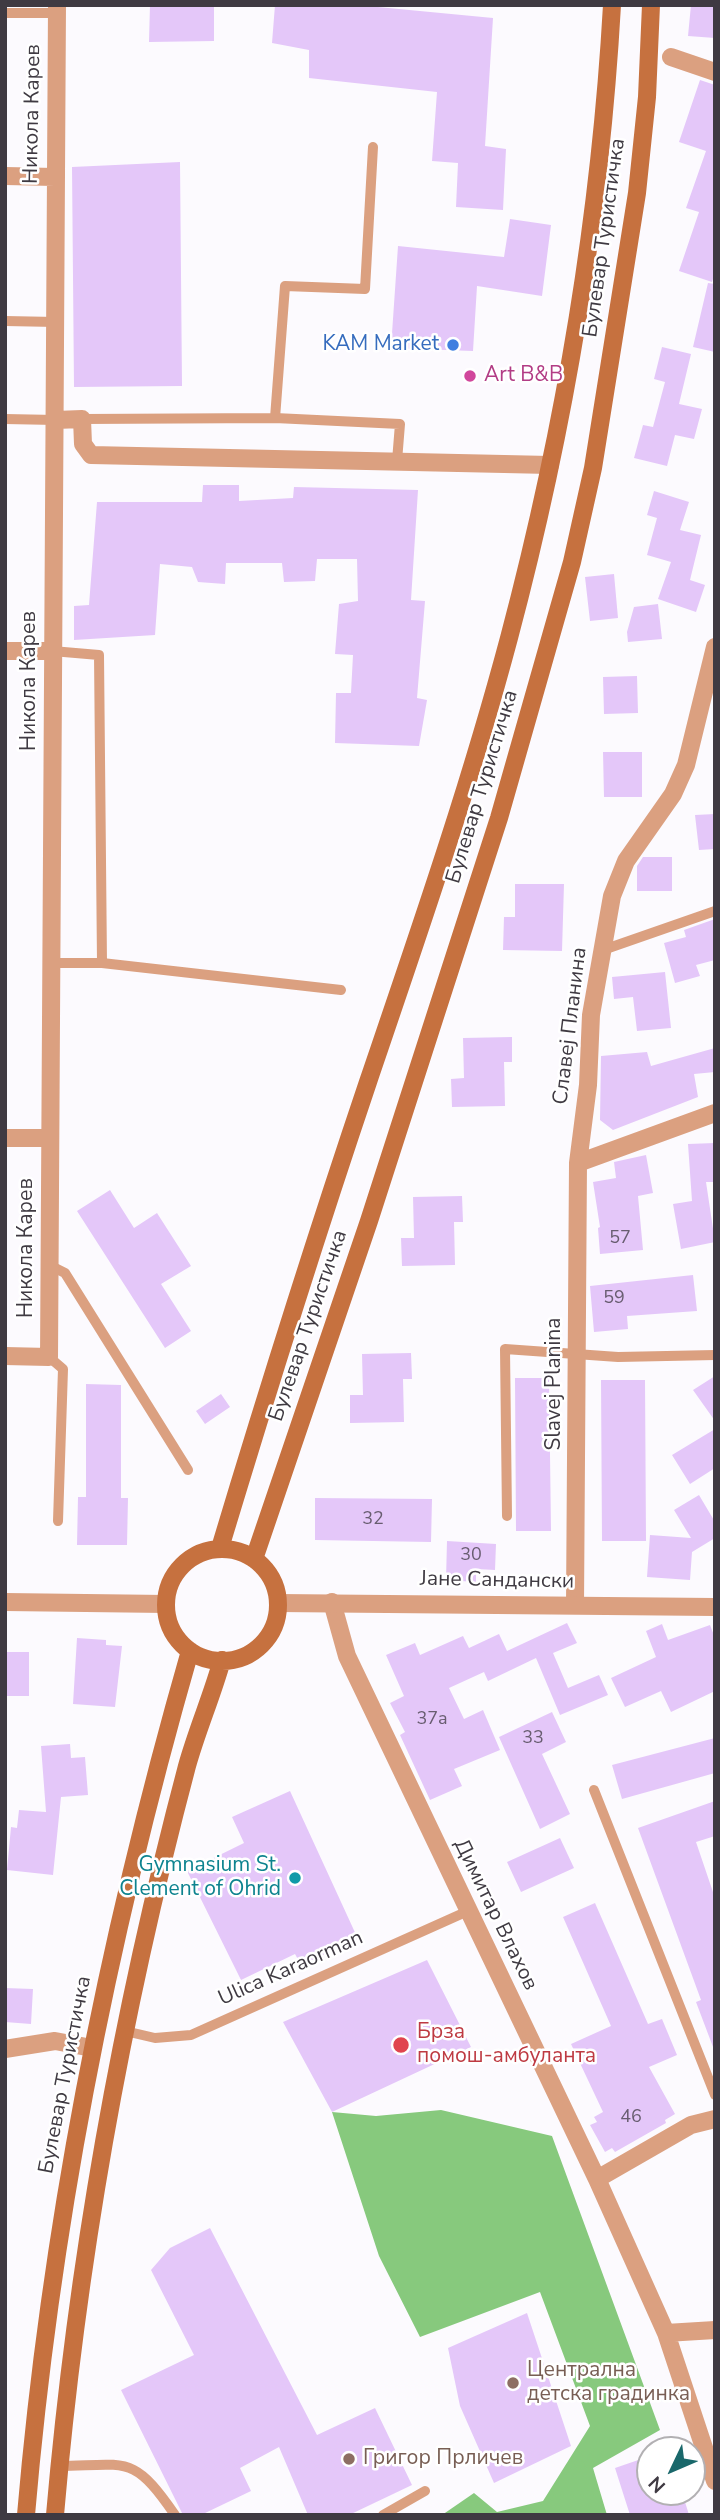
<!DOCTYPE html>
<meta charset="utf-8">
<style>
body{margin:0}
#map{position:relative;width:720px;height:2520px;overflow:hidden;background:#fcfafe;font-family:"Nunito Sans",sans-serif}
canvas{display:block}
.frame{position:absolute;inset:0;border:7px solid #3f3a42;pointer-events:none}
.north{position:absolute;left:636px;top:2436px;width:70px;height:70px;box-sizing:border-box;background:#fff;border:2px solid #b2b0b3;border-radius:50%;rotate:226deg;font-size:19px;font-weight:700;line-height:28px;text-align:center;color:#3f3a42}
.north::after{content:'';display:block;margin:auto;width:24px;height:32px;background:#1a686b;clip-path:polygon(50% 0,100% 100%,50% 72%,0 100%)}
</style>
<div id="map">
<canvas width="720" height="2520"></canvas>
<div class="frame"></div>
<div class="north">N</div>
</div>
<script>
const ctx = document.querySelector('canvas').getContext('2d');
ctx.lineJoin = 'round';
function fillPath(path, color) { ctx.fillStyle = color; ctx.fill(path, 'evenodd'); }
function strokePath(path, color, width, dash) { ctx.strokeStyle = color; ctx.lineWidth = width; ctx.lineCap = dash ? 'butt' : 'round'; ctx.setLineDash(dash || []); ctx.stroke(path); }
function write(font, color, halo, rows, align = 'center') {
  ctx.font = font + ' "Nunito Sans",sans-serif'; ctx.lineWidth = 5; ctx.setLineDash([]); ctx.textBaseline = 'middle'; ctx.strokeStyle = halo; ctx.fillStyle = color; for (const [text, x, y, turn = 0] of rows) {
    ctx.save(); ctx.translate(x, y); ctx.rotate((+turn || 0) * Math.PI / 180); ctx.textAlign = isNaN(turn) ? turn : align; if (halo) ctx.strokeText(text, 0, 0); ctx.fillText(text, 0, 0); ctx.restore();
  }
}
fillPath(new Path2D(`
 M441 2110 552 2136 660 2430 593 2468 607 2515H442L474 2493 497 2512 543 2501 590 2426 540 2292 420 2337 379 2256 332 2112 376 2116Z`), '#87c97d');
fillPath(new Path2D(`
 M150 5H214V41L149 42Z
 M275 5H357L493 18 485 146 506 149 503 210 456 207 458 163 432 161 437 92 309 78V50L272 43Z
 M691 5H715V38L688 36Z
 M700 80 715 85V273L712 282 679 271 699 212 686 208 706 151 679 142Z
 M180 162 182 386 74 387 72 167Z
 M510 219 551 225 542 296 477 286 473 351 391 348 398 246 504 257Z
 M708 283 715 284V352L693 347Z
 M662 347 691 354 679 404 702 409 694 439 675 435 667 466 634 458 643 425 653 427 665 382 654 379Z
 M203 485H239V501L293 498 294 487 418 490 411 600 425 601 417 698 427 700 419 746 335 743 336 693H351L353 655 335 654 339 604 358 601 357 559H317L315 581 284 582 282 563H226L225 584 198 582 192 567 160 564 155 635 74 640V606L89 605 97 502H202Z
 M654 491 689 502 680 530 701 535 690 580 705 585 696 612 658 599 671 562 647 555 657 518 647 515Z
 M614 574 618 618 590 621 585 577Z
 M658 604 662 639 628 642 627 632 634 607Z
 M637 676 638 713 604 714 603 677Z
 M603 752H642V797H604Z
 M715 814V849L699 850 695 815Z
 M643 857H672V891H637V866Z
 M515 884H564L562 951 503 950 504 917H515Z
 M715 919V960L696 965 700 976 675 983 664 943 686 937 684 930Z
 M665 972 671 1028 637 1031 633 997 614 999 612 977Z
 M512 1037V1062H504L505 1106 452 1107 451 1079 464 1078 463 1038Z
 M715 1048V1072L694 1074 698 1097 613 1130 600 1120 601 1056 647 1052 651 1066Z
 M715 1143V1182H706L715 1242 681 1249 673 1204 692 1201 688 1144Z
 M646 1155 653 1193 638 1196 643 1250 600 1254 598 1228 600 1227 593 1182 616 1178 614 1162Z
 M110 1190 134 1228 157 1213 191 1266 161 1284 191 1331 165 1348 77 1211Z
 M462 1196 463 1222H454L455 1265 402 1266 401 1238H414L413 1197Z
 M693 1275 697 1311 627 1316 628 1329 594 1332 590 1286Z
 M411 1353 412 1379H403L404 1422 350 1423V1395H363L362 1354Z
 M715 1376V1421L693 1390Z
 M515 1378H549L551 1531H516Z
 M601 1380H645L646 1541H602Z
 M86 1384 121 1385V1498H128L127 1545H77L78 1497H86Z
 M221 1394 230 1407 205 1424 196 1411Z
 M715 1429V1468L690 1484 672 1455Z
 M699 1495 715 1522V1538L692 1552 690 1580 647 1577 650 1535 691 1538 674 1510Z
 M315 1498 432 1499 431 1542 315 1540Z
 M447 1541 496 1544 495 1570 476 1569V1582L446 1580Z
 M567 1623 577 1643 553 1653 568 1688 599 1675 608 1695 560 1715 536 1658 488 1681 484 1672 449 1688 464 1719 483 1710 500 1750 454 1769 462 1786 430 1800 400 1735 405 1732 390 1703 404 1696 386 1655 415 1643 420 1655 463 1636 469 1648 499 1634 507 1651Z
 M662 1624 668 1640 710 1625 715 1638V1691L671 1712 661 1691 625 1707 611 1678 656 1657 646 1631Z
 M77 1638 106 1640V1645L122 1646 115 1707 73 1704Z
 M7 1652H29V1696H5Z
 M552 1712 566 1742 542 1754 570 1814 540 1829 499 1737Z
 M715 1738V1773L622 1799 612 1765Z
 M70 1744 71 1758 85 1757 88 1795 61 1797 53 1875 7 1870 11 1827 17 1828 19 1810 46 1812 41 1746Z
 M290 1791 358 1939 301 1965 295 1954 241 1980 187 1871 244 1843 232 1817Z
 M715 1801V1836L696 1842 715 1898 713 2047 696 2002 701 2000 638 1828Z
 M560 1838 574 1868 521 1892 507 1862Z
 M595 1903 648 2024 662 2019 677 2055 649 2067 675 2114 665 2120 666 2123 615 2152 612 2148 605 2152 590 2125 597 2122 594 2117 603 2112 571 2044 611 2026 563 1917Z
 M427 1960 471 2047 332 2112 283 2022Z
 M5 1988 33 1989 31 2024 5 2022Z
 M210 2228 317 2435 375 2408 412 2485 349 2515H308L279 2447 240 2468 251 2491 201 2515H183L121 2390 194 2355 151 2270 170 2248Z
 M527 2313 571 2446 494 2483 460 2406 448 2348Z
 M650 2456V2492H682L689 2515H630L615 2468Z`), '#e4c7f9');
strokePath(new Path2D(`
 M5 13H57
 M5 321 56 322
 M275 418 285 286 365 289 373 147
 M5 419 56 420
 M82 419 275 418 400 424 397 461
 M603 950 715 911
 M51 963H102L99 655 52 651
 M102 963 341 990
 M49 1265 65 1273 188 1470
 M49 1357 63 1369 58 1521
 M507 1516 505 1349 618 1357 715 1355
 M594 1790 715 2095
 M125 2031 155 2038 191 2035 468 1911
 M59 2466C128 2465 133 2454 175 2515
 M383 2515 425 2491`), '#dba080', 10);
strokePath(new Path2D(`
 M671 57 715 72
 M5 176 55 177
 M56 420 82 419 83 444 91 455 550 465
 M715 647 686 765 673 794 626 861 612 896 591 1015 588 1085 578 1163 715 1113
 M5 651H52
 M5 1138H50
 M5 1356 49 1357 57 5
 M332 1602 347 1656 597 2179 666 2333 715 2481
 M575 1605 578 1163
 M5 2049 55 2041 92 2048
 M597 2179 691 2125 715 2119
 M666 2333 715 2330`), '#dba080', 18);
strokePath(new Path2D(`
 M5 1602 166 1604
 M278 1603 715 1607`), '#dba080', 18);
strokePath(new Path2D(`
 M220 1548C267 1392 316 1236 368 1082 418 935 469 788 509 638 564 431 600 219 612 5
 M166 1605a56 56 0 1 1 112 0a56 56 0 1 1-112 0Z
 M254 1559 369 1221 499 818 572 562 593 468 637 193 647 97 651 5
 M26 2515C51 2222 109 1933 190 1651
 M55 2515C77 2261 122 2011 187 1766 197 1730 212 1696 222 1660`), '#c6713f', 18);
for (const [x, y, r, color] of [
 [453,345,7,"#3f7fe0"],
 [470,376,7,"#d1479c"],
 [295,1878,7,"#0f9aa8"],
 [401,2045,9,"#e0444e"],
 [513,2383,7,"#8d6e63"],
 [349,2459,7,"#8d6e63"]
]) { const dot = new Path2D(); dot.arc(x, y, r, 0, 2 * Math.PI); ctx.fillStyle = color; ctx.fill(dot); strokePath(dot, '#fff', 2.5); }
write('18px', '#685d70', null, [
 ["57",620,1239],
 ["59",614,1299],
 ["32",373,1520],
 ["30",471,1556],
 ["37a",432,1720],
 ["33",533,1739],
 ["46",631,2118]
]);
write('21px', '#3f3a42', '#fff', [
 ["Никола Карев",33,114,-89],
 ["Булевар Туристичка",605,238,-82],
 ["Никола Карев",30,681,-90],
 ["Булевар Туристичка",483,787,-73],
 ["Славеј Планина",571,1026,-83],
 ["Никола Карев",27,1248,-90],
 ["Булевар Туристичка",309,1326,-71],
 ["Slavej Planina",555,1384,-90],
 ["Јане Сандански",497,1581,1],
 ["Димитар Влахов",495,1915,64],
 ["Ulica Karaorman",291,1969,-24],
 ["Булевар Туристичка",66,2075,-79]
]);
write('21px', '#366cbe', '#fff', [
 ["KAM Market",439,345]
], 'right');
write('21px', '#b23c85', '#fff', [
 ["Art B&B",484,376]
], 'left');
write('21px', '#0d838f', '#fff', [
 ["Gymnasium St.",281,1866],
 ["Clement of Ohrid",281,1890]
], 'right');
write('21px', '#be3a42', '#fff', [
 ["Брза",417,2033],
 ["помош-амбуланта",417,2057]
], 'left');
write('21px', '#785e54', '#fff', [
 ["Централна",527,2371],
 ["детска градинка",527,2395],
 ["Григор Прличев",363,2459]
], 'left');
</script>
